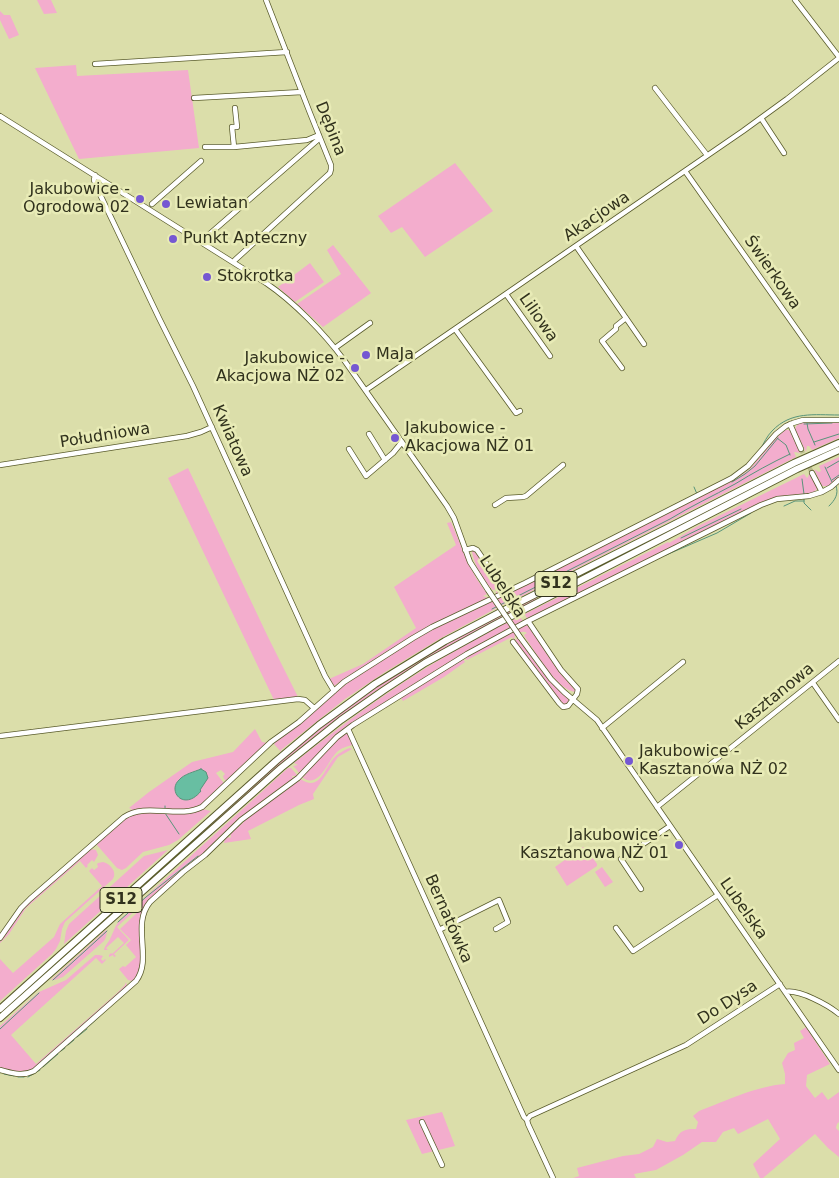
<!DOCTYPE html>
<meta charset="utf-8">
<style>
body{margin:0}
canvas{display:block;background:#dbdeaa}
</style>
<canvas width="839" height="1178"></canvas>
<script>
const ctx = document.querySelector('canvas').getContext('2d');
ctx.lineJoin = 'round';
function fillPath(path, color) { ctx.fillStyle = color; ctx.fill(path, 'evenodd'); }
function strokePath(path, color, width, dash) { ctx.strokeStyle = color; ctx.lineWidth = width; ctx.lineCap = dash ? 'butt' : 'round'; ctx.setLineDash(dash || []); ctx.stroke(path); }
function write(font, color, halo, rows, align = 'center') {
  ctx.font = font + ' "DejaVu Sans",sans-serif'; ctx.lineWidth = 5; ctx.setLineDash([]); ctx.textBaseline = 'middle'; ctx.strokeStyle = halo; ctx.fillStyle = color; for (const [text, x, y, turn = 0] of rows) {
    ctx.save(); ctx.translate(x, y); ctx.rotate((+turn || 0) * Math.PI / 180); ctx.textAlign = isNaN(turn) ? turn : align; if (halo) ctx.strokeText(text, 0, 0); ctx.fillText(text, 0, 0); ctx.restore();
  }
}
fillPath(new Path2D(`
 M37 0H51L57 13 44 14Z
 M0 11 4 15H10L19 35 9 39 0 20Z
 M76 65 77 76 188 70 199 148 79 159 35 68Z
 M455 163 493 211 425 257 402 227 391 233 378 216Z
 M333 245 371 293 323 327 297 304 341 274 327 250Z
 M310 263 324 282 295 302 278 287Z
 M808 422H839V438L812 450 809 446H807L806 452 795 430C796 423 801 423 808 422Z
 M785 430H789L791 432 801 453 794 452 796 457 516 599 512 598 511 596 512 591 734 480 749 470 776 438Z
 M839 446V449L583 576 582 574 795 466Z
 M839 457V477L829 486H822L814 469 819 472 821 471 819 466Z
 M188 468 268 637 298 697 274 700 168 478Z
 M810 472 816 484 817 489 813 493 783 496 770 499 621 572 528 619 526 617 525 614 668 542 669 543 696 527 804 474 807 478 808 477Z
 M451 522 466 558 476 578 486 592 487 594 483 596 488 598 428 627 343 680 334 686 332 685 329 679 363 664 416 628 394 587 456 545 447 523Z
 M473 550 501 588 500 592 496 594V589L493 590C482 580 475 566 472 552Z
 M505 595 508 598 509 601 508 602 441 638 385 672 345 699 281 750 282 753 274 744 275 743 274 741 351 680 427 631Z
 M536 597 537 600C488 625 438 650 391 681 349 708 310 739 273 771L0 1015V1011L271 769C309 737 347 705 389 678 436 648 486 623 536 597Z
 M520 617 523 621 521 623 475 647 349 726 301 772V769L300 772 304 776 307 777 304 775 337 740 344 733 349 734 353 745C348 746 343 747 338 751 329 758 322 784 307 780 301 778 298 770 293 766L298 765 294 763C350 718 409 675 473 641 488 633 504 623 520 617Z
 M524 625H527L531 629 560 673 575 690V692C556 689 536 653 525 637L524 635 527 633C523 630 519 633 515 635L514 639 516 640 518 638 547 678 568 698 569 701 568 703 565 704H562L512 637 467 660 465 658Z
 M463 659 465 662 444 677 403 701 401 698V697Z
 M255 729 262 742 267 743 227 781 224 779 223 776 225 774 221 770 216 773 223 782 224 785 205 803 191 809 139 810 117 819 132 809 129 808 149 792 192 762 233 752Z
 M350 748 352 749 338 757 313 794 314 799 299 805 248 831 251 839 224 843 225 839 228 837 230 838 231 837 230 833 243 823 245 819 281 794 299 780V783L300 780 296 776H292V777H296L236 823 218 838 206 853 146 905 141 936V966L138 975 133 981 128 980 119 969 123 966 125 967 136 957 126 945 131 940 120 929 141 909 139 907 117 927 129 940 114 954 116 956 114 957 113 955 109 957V955L111 953 112 954 124 943 118 937 106 948 108 950H104C105 945 108 943 110 939 114 931 115 925 121 919L288 768H291C295 772 298 777 302 780 320 791 325 768 333 759 337 754 344 750 350 748Z
 M202 809 211 811 178 840 169 845 143 852 126 868 122 870 117 868 97 845V842L128 816 140 813Z
 M583 847 585 849H587L597 864V866L567 886 555 867Z
 M90 849 96 850 98 855 94 862 92 860 87 865 88 866 86 868 80 861 26 908 9 934 0 943V940L7 932 25 906Z
 M168 850 64 944 66 931 69 924 144 856Z
 M103 862C111 864 117 872 113 879L65 922 62 929 60 941 56 949 52 954 0 1001V959L13 973 54 937 60 924 102 886 89 871 92 868 94 870 98 867 97 864 98 863Z
 M602 867 613 882 605 887 595 872Z
 M106 930 107 931 106 937 104 941 63 977 55 980H51Z
 M95 955H99L103 956 101 959 103 961 105 959 106 960 102 964 96 958 11 1035 36 1064 116 994 125 985 126 982 127 987 37 1067C23 1075 14 1072 0 1068V1026L39 992 66 980Z
 M806 1027 830 1064 807 1075 806 1086 815 1098 822 1092 828 1100 839 1092V1122L837 1124 836 1128 839 1131V1157L828 1148 815 1134 763 1178H760L753 1164 780 1139 768 1119 738 1134 734 1128 723 1132 716 1142H702L683 1155 656 1170 634 1174 636 1178H573L579 1176 577 1168 623 1156 639 1154 653 1147 657 1139 667 1142 675 1141C680 1130 685 1129 696 1129L698 1122 693 1116 699 1111C726 1101 756 1086 785 1084V1074L782 1063 788 1053 795 1050 794 1043 804 1038 800 1031Z
 M442 1112 455 1146 422 1154 406 1120Z`), '#f3adcd');
const water = new Path2D(`
 M201 769 206 772 208 778 200 790 201 791C184 812 167 791 179 780 184 774 194 772 201 769Z`);
fillPath(water, '#68bea2');
strokePath(water, '#58947a', 1);
strokePath(new Path2D(`
 M807 423 808 429 815 445
 M804 424 832 423
 M777 438 786 445 790 455
 M814 442 839 434
 M761 448C764 443 767 436 772 431 791 411 814 415 839 415
 M825 467 832 482
 M827 468 839 461
 M802 479 804 494
 M832 480 839 475
 M732 482 745 474 755 466 778 438
 M694 487 697 494
 M804 499V503L811 510
 M784 506 795 501H804
 M829 506C835 500 839 494 836 486
 M681 538 741 509
 M666 555 717 533 751 513
 M514 598 670 519C691 506 713 496 735 484 753 473 771 463 790 454
 M492 609 508 601
 M165 806V813L179 834
 M118 922 146 897 198 856
 M53 980 107 931
 M89 1026 101 1015
 M0 1029 39 993
 M77 1037 87 1029
 M68 1045 74 1040
 M61 1051 65 1048
 M43 1067 58 1054
 M0 1072V1073
 M4 1074 14 1076
 M18 1077H24
 M28 1077 40 1070`), '#58947a', 1);
strokePath(new Path2D(`
 M801 449 812 473`), '#b9bc8e', 4.5, [4.5, 2]);
const minor = new Path2D(`
 M795 0 839 57
 M95 64 287 52
 M655 88 707 155
 M194 98 302 92
 M0 116 266 283C294 302 324 333 344 360L447 506 454 518 470 562 488 590
 M761 118 784 153
 M205 147H234L307 140 319 135
 M234 147 232 127H237L235 108
 M685 171 839 389
 M95 175 94 180 96 186 159 318 193 386 325 676 334 691
 M152 204 201 161
 M203 242 205 238 320 138
 M576 246 644 344
 M234 262 235 260 330 173 331 169V165L310 113 266 0
 M506 294 550 356
 M455 329 516 413 520 411
 M335 348 370 323
 M622 368 602 341 616 329V326L626 318
 M366 390 743 131 787 99 839 58
 M790 424 801 449
 M369 434 385 460
 M349 449 366 476 393 453 402 442
 M0 465 187 436 201 432 212 427
 M812 473 822 492 831 487 839 480
 M495 505 506 498 523 497 526 496 563 465
 M465 550 473 548 477 550 506 592
 M528 621 761 505 777 499 809 496 822 492
 M520 637 551 679 564 692 597 720 839 1070
 M813 683 839 720
 M602 728 683 662
 M348 729 524 1117 527 1120 528 1124 553 1178
 M0 736 298 699 305 700 314 708
 M657 807 839 661
 M641 889 621 859 670 826
 M616 928 633 951 718 895
 M439 930 499 900 508 922 496 929
 M0 938 21 908 30 899 124 817C146 802 179 819 202 807L271 742 299 722 344 682 413 638 432 627 525 583 732 478 748 466 776 434 786 426 793 423 803 420H839
 M785 992C799 989 828 1005 839 1014
 M0 1070C12 1073 22 1077 34 1071L136 981C153 959 131 925 150 902L183 872 205 855 241 820 298 778 337 737 353 725 467 654 528 621 561 670 578 689 577 694 568 706 563 707 559 703 513 642
 M527 1120 530 1116 686 1045 780 984
 M422 1122 442 1165`);
const highway = new Path2D(`
 M0 1009 276 761 319 725 375 684 445 641 514 605 673 525 794 463 839 443
 M0 1018 281 768 341 720 384 690 425 663 496 624 797 469 839 450`);
strokePath(minor, '#5a5c2c', 6);
strokePath(highway, '#5a5c2c', 8);
strokePath(minor, '#fff', 4.5);
strokePath(highway, '#fff', 6);
const minorBridge = new Path2D(`
 M488 590 520 637`);
strokePath(minorBridge, '#5a5c2c', 6, []);
strokePath(minorBridge, '#fff', 4.5);
for (const [x, y, r, color] of [
 [140,199,5,"#7558d2"],
 [166,204,5,"#7558d2"],
 [173,239,5,"#7558d2"],
 [207,277,5,"#7558d2"],
 [366,355,5,"#7558d2"],
 [355,368,5,"#7558d2"],
 [395,438,5,"#7558d2"],
 [629,761,5,"#7558d2"],
 [679,845,5,"#7558d2"]
]) { const dot = new Path2D(); dot.arc(x, y, r, 0, 2 * Math.PI); ctx.fillStyle = color; ctx.fill(dot); strokePath(dot, '#e8ebb6', 2); }
for (const [x, y, w] of [
 [556,584,42],
 [121,900,42]
]) { const box = new Path2D(); box.roundRect(x - w / 2, y - 12.5, w, 25, 4); ctx.fillStyle = '#e8ebb6'; ctx.fill(box); strokePath(box, '#31321d', 1); }
write('bold 15px', '#31321d', null, [
 ["S12",556,584],
 ["S12",121,900]
]);
write('16px', '#31321d', '#e8ebb6', [
 ["Dębina",330,129,68],
 ["Akacjowa",597,217,-34],
 ["Świerkowa",772,273,55],
 ["Liliowa",538,318,55],
 ["Południowa",105,436,-9],
 ["Kwiatowa",232,441,66],
 ["Lubelska",502,587,57],
 ["Kasztanowa",775,697,-39],
 ["Lubelska",743,909,55],
 ["Bernatówka",448,919,66],
 ["Do Dysa",728,1003,-33]
]);
write('16px', '#31321d', '#e8ebb6', [
 ["Jakubowice -",130,190,"right"],
 ["Ogrodowa 02",130,208,"right"],
 ["Lewiatan",176,204],
 ["Punkt Apteczny",183,239],
 ["Stokrotka",217,277],
 ["MaJa",376,355],
 ["Jakubowice -",345,359,"right"],
 ["Akacjowa NŻ 02",345,377,"right"],
 ["Jakubowice -",405,429],
 ["Akacjowa NŻ 01",405,447],
 ["Jakubowice -",639,752],
 ["Kasztanowa NŻ 02",639,770],
 ["Jakubowice -",669,836,"right"],
 ["Kasztanowa NŻ 01",669,854,"right"]
], 'left');
</script>
